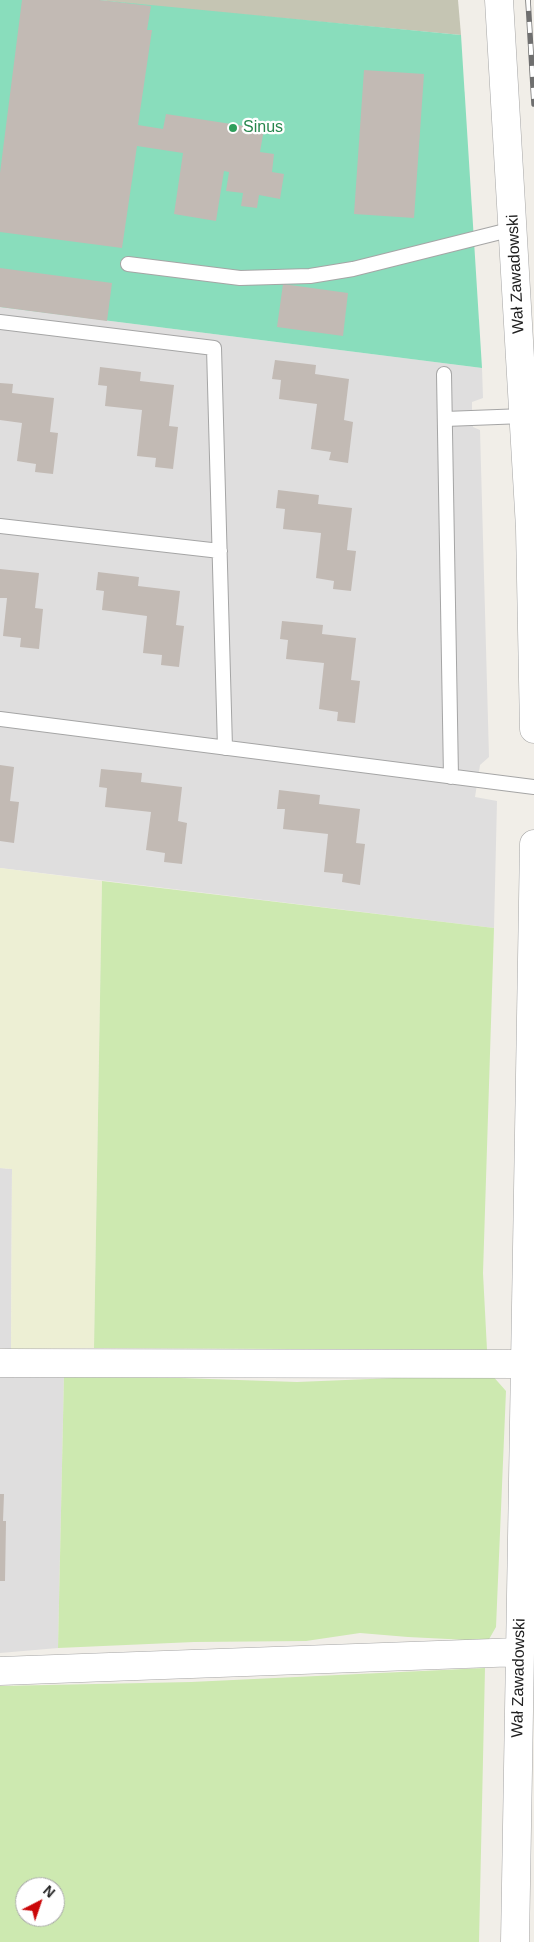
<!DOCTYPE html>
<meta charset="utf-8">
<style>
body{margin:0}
#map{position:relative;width:534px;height:1942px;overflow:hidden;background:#f1eee8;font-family:Helvetica,sans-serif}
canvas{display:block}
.north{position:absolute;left:15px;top:1877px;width:50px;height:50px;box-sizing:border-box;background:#fff;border:1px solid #a6a6a6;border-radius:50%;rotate:41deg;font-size:14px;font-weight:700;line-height:20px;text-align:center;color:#212121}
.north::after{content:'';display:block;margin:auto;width:18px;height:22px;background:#cb0709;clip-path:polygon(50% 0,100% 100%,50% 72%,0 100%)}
</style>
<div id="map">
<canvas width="534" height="1942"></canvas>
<div class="north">N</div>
</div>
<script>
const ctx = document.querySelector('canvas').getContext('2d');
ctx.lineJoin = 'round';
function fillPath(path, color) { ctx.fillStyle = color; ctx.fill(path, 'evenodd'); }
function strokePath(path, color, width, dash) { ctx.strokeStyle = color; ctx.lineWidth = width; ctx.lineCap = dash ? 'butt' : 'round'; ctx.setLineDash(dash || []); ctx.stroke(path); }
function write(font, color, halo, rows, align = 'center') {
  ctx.font = font + ' Helvetica,sans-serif'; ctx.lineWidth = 4.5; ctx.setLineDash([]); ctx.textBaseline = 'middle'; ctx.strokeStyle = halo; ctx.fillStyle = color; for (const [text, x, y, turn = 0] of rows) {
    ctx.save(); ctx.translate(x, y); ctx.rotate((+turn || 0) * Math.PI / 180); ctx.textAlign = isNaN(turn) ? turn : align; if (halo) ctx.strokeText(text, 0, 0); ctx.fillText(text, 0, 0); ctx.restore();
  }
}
fillPath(new Path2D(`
 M0 307 482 368 483 398 472 402V417L473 427 480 430 489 757 480 765 475 797 497 801 494 928 0 868Z
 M0 1168 12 1169 11 1349 0 1348Z
 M0 1373 64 1374 58 1648 0 1653Z`), '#dfdede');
fillPath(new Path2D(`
 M99 0H458L461 35 151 6Z`), '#c5c5b3');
fillPath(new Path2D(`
 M0 868 102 881 94 1348 11 1349 12 1169 0 1168Z`), '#edefd4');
fillPath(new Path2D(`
 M102 881 494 928 483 1273 487 1350 94 1348Z
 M64 1374 297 1382 491 1374 506 1391 496 1627 488 1641 408 1637 360 1633 306 1641 194 1642 58 1648Z
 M485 1668 479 1942H0V1686L191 1682ZM25 1887H55V1917H25Z`), '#cde9b0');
fillPath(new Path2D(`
 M0 0H99L461 35 482 368 0 307Z`), '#89ddbc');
fillPath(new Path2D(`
 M22 0H99L151 6 147 30H152L138 125 163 129 166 114 264 129 260 152 274 154 272 172 284 174 280 199 259 195 257 208 241 206 243 193 226 191 229 172 224 171 216 221 174 214 183 153 137 146 122 248 0 232V173Z
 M364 70 424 74 414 218 354 214Z
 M0 268 112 283 107 321 0 307Z
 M283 284 348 293 343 336 277 327Z
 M275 360 316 365 315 374 349 379 344 420 353 422 348 463 329 460 331 452 311 449 317 404 279 399 281 380 272 379Z
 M100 367 141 372 140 381 174 385 169 426 178 427 173 469 155 467 156 458 137 456 142 410 105 406 107 386 98 385Z
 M0 383 13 384 12 393 54 398 50 432 58 433 53 474 35 472 36 464 17 461 22 423 0 420Z
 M278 490 319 495 318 504 352 508 347 550 356 551 351 591 333 589 334 581 316 578 321 533 283 529 285 509 276 508Z
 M0 569 39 573 35 608 43 609 39 649 20 647 21 638 3 636 7 598H0Z
 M98 572 139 577 138 586 180 591 176 625 184 626 179 667 161 665 162 655 143 653 147 616 102 610 104 591 96 590Z
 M282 621 323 625 322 634 356 638 351 680 360 681 355 723 337 721 338 712 319 709 324 663 286 659 288 640 280 639Z
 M0 765 14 767 10 801 19 802 14 843 0 841Z
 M101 769 142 773 141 782 182 787 178 821 187 823 182 864 164 862 165 853 146 850 151 812 105 807 107 788 99 787Z
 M279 790 320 795 319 804 360 809 356 843 365 844 360 885 342 882 343 874 324 872 328 834 283 829 285 809H277Z
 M0 1494H4L3 1521H6L5 1581H0Z`), '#c2bab4');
const lane = new Path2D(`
 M128 264 240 278 310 276 353 269 513 229
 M0 322 214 348 225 748
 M444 374 451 777
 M445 419 524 416
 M0 526 220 551
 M0 719 534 787`);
const street = new Path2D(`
 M499 0 530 528 534 729
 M0 1363 524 1364
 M0 1671 520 1652
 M515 1942 534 844`);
strokePath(lane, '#a5a5a5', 16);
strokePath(street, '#a5a5a5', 29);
strokePath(lane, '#fff', 14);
strokePath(street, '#fff', 28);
const rail = new Path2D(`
 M528 0 534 104`);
strokePath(rail, '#6f6f6f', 5.5);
strokePath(rail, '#fff', 4, [11]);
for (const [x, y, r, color] of [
 [233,128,5,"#2e9e5b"]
]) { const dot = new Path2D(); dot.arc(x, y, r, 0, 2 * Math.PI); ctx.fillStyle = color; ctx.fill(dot); strokePath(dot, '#fff', 2); }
write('16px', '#27864d', '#fff', [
 ["Sinus",243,128]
], 'left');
write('16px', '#212121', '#fff', [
 ["Wał Zawadowski",516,274,-93],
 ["Wał Zawadowski",519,1678,-89]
]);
</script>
